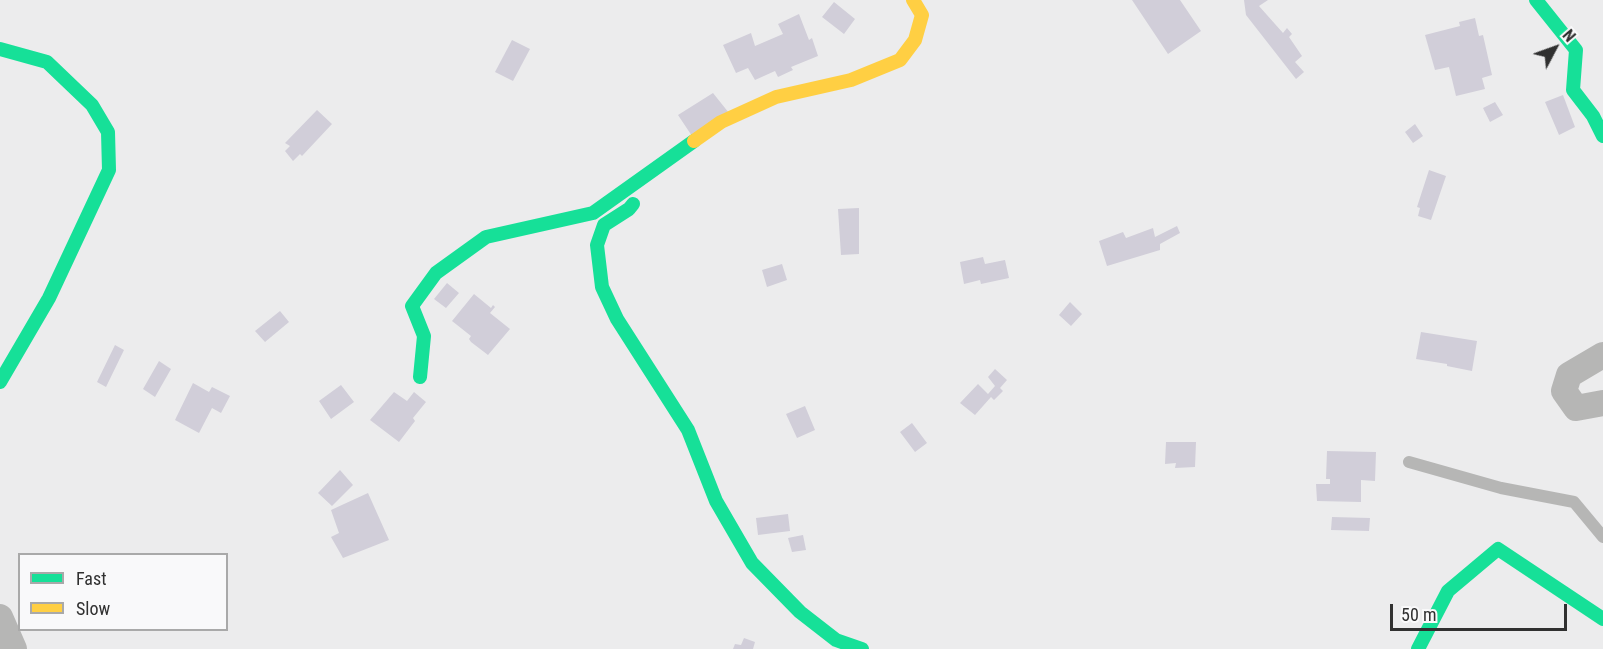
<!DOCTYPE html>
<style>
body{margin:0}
#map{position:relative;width:1603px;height:649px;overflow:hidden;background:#ececed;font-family:"Roboto Condensed",sans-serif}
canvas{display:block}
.legend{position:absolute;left:18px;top:553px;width:210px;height:78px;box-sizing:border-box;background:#f9f9fa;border:2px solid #a9a9a9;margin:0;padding:8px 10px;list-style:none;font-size:18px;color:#303030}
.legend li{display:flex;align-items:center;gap:12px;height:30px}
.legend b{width:30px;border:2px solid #a9a9a9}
.north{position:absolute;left:1525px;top:18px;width:60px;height:60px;-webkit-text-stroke:4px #f9f9fa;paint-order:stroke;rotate:49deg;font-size:16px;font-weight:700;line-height:24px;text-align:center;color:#303030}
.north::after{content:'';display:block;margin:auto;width:21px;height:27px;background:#303030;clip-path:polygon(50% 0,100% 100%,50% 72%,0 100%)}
.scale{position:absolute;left:1390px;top:604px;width:177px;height:27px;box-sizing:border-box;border:3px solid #303030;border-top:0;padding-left:8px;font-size:18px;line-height:21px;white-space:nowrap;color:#303030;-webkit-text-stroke:4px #f9f9fa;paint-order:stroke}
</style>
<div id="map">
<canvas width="1603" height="649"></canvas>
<ul class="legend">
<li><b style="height:8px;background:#16e098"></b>Fast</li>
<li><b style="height:8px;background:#ffcf43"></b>Slow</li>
</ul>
<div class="north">N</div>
<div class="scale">50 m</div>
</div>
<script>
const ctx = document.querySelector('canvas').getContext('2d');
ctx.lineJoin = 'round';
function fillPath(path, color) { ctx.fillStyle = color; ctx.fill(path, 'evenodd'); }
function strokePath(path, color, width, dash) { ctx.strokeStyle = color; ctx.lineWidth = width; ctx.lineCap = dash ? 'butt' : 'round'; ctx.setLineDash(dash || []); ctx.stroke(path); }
fillPath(new Path2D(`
 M1132 0H1180L1201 31 1168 54Z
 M1244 0H1268L1259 6 1283 33 1287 28 1292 34 1289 37 1302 56 1295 62 1304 72 1296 79 1246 15Z
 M834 2 855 19 844 34 822 17Z
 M799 14 809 40 812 38 818 56 791 67 793 70 778 77 775 71 755 80 748 68 736 73 723 45 751 33 755 46 783 34 778 24Z
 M1475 18 1479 36 1483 35 1492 75 1482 78 1485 89 1456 96 1449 67 1435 70 1425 35 1460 26 1459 22Z
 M512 40 530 49 513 81 495 72Z
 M713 93 729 113 692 136 678 115Z
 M1563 95 1575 127 1559 135 1545 102Z
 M1495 102 1503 115 1490 122 1483 108Z
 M317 110 332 124 302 156 300 154 293 161 285 151 290 146 285 143Z
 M1415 124 1423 136 1413 143 1405 132Z
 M1429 170 1446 176 1431 220 1418 216 1420 208 1417 207Z
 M859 208V254L841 255 838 209Z
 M1177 226 1180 233 1160 244V250L1107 266 1099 241 1123 232 1126 238 1153 228 1155 237Z
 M983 257 985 264 1005 260 1009 278 981 284 980 280 964 284 960 262Z
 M782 264 787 280 767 287 762 270Z
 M447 283 459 293 446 308 434 299Z
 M474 294 491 308 493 305 495 307 490 313 510 329 488 355 471 342 469 339 471 336 452 321Z
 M1070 302 1082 314 1071 326 1059 315Z
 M280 311 289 322 265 342 255 331Z
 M1421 332 1477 341 1472 371 1447 366V364L1416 359Z
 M115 345 124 350 106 387 97 382Z
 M159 361 171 369 155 397 143 389Z
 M995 369 1007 380 1000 388 1003 391 994 400 991 397 975 415 960 403 978 384 988 394 995 386 988 377Z
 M193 383 209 392 212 387 230 396 221 413 212 408 199 433 175 420Z
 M341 385 354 402 331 419 319 401Z
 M394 392 407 401 414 392 426 402 413 418 415 421 399 442 370 420Z
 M805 406 815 430 797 438 786 414Z
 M912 423 927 443 915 452 900 432Z
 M1166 442H1196L1195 467 1175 468 1176 463 1165 464Z
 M1327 451 1376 452 1375 481 1361 480V502L1317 501 1316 484H1330V479H1326Z
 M340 470 353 485 332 506 318 493Z
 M368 493 389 540 343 558 331 537 339 533 331 510Z
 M788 514 790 531 758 535 756 518Z
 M1332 517 1370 518 1369 531 1331 530Z
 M803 535 806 550 792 552 788 538Z
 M744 638 755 642 753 649H733L735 644 741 645Z`), '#d1ced9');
strokePath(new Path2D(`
 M1409 462 1501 488 1574 502 1603 537`), '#b6b6b5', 12);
strokePath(new Path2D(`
 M1603 355 1569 375 1564 391 1576 408 1603 403
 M0 617 14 649`), '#b6b6b5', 26);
strokePath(new Path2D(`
 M1536 0 1576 50 1573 90 1593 116 1603 136
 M0 49 47 62 92 105 108 132 109 170 49 298 0 382
 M633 204 629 209 604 225 597 245 602 287 617 319 688 430 716 501 752 563 800 612 836 640 862 649
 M420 377 424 336 412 306 436 273 486 237 593 213 694 141
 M1418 649 1448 591 1498 549 1603 619`), '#16e098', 14);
strokePath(new Path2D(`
 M694 141 721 122 776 97 851 80 900 60 915 40 922 15 913 0`), '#ffcf43', 14);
</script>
